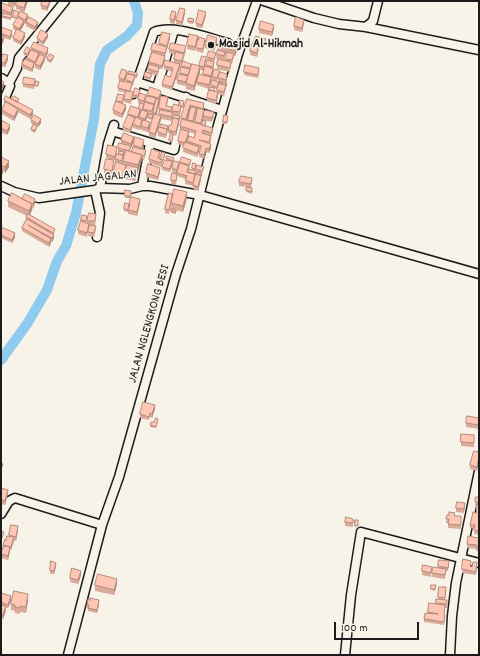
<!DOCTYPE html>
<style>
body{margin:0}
#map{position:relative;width:480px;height:656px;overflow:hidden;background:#f7f3e8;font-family:Dekko,sans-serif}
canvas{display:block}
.frame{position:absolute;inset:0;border:2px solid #1c1c1c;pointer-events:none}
.scale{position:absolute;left:334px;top:622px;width:85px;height:18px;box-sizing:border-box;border:2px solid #1c1c1c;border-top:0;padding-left:5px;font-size:12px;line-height:14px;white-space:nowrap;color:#1c1c1c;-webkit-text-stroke:3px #f7f3e8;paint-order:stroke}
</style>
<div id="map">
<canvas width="480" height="656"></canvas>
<div class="frame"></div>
<div class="scale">100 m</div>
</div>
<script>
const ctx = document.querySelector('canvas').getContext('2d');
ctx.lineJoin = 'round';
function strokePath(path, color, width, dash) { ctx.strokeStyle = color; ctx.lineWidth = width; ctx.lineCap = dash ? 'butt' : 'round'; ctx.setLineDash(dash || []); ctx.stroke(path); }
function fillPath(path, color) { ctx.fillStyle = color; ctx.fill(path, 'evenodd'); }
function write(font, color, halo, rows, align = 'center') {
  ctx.font = font + ' Dekko,sans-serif'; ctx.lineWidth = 3; ctx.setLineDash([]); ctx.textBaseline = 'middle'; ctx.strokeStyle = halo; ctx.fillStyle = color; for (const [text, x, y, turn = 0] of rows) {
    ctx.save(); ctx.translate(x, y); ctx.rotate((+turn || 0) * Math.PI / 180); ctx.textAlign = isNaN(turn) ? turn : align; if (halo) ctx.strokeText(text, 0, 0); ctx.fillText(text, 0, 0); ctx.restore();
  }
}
strokePath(new Path2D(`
 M1 360 27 324 47 290 57 261 66 246 76 213 94 119 100 64 107 50 127 36 137 25 138 13 134 1`), '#8fcaef', 10);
const minor = new Path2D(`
 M264 1 314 18 339 24 366 27 479 50
 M366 27 373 21 378 1
 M1 78 9 83
 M137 82 222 110
 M157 88 174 30
 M133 94 154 32C174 24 208 38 228 43
 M1 107 10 86 9 83 17 68 19 58 65 1
 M112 131 174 150 186 97
 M1 186 14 192 39 198 95 190 100 188 130 189 142 186H150L200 195 479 274
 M142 186 150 143
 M100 188 108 144 114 125
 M95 190 100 213 97 237
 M1 514 9 501 15 498 102 525
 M68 655 102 525 119 477 176 274 191 229 208 161 238 54 257 1
 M345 655 351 595 361 532 479 563
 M450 655 452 616 456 583 479 471`);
strokePath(minor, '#1c1c1c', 11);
strokePath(minor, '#f7f3e8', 8);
fillPath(new Path2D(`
 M8 1H17L15 7 8 5Z
 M17 1H28L24 12 16 9V5Z
 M51 1 47 11 41 9V5Z
 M1 7 13 10 11 20 2 18 3 14 1 13V15Z
 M19 13 18 18V16L28 19 38 25 35 31 26 26V21L25 24H24L20 31 25 37 21 45 13 41V38L16 31 13 29V25L17 19 13 18V17Z
 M185 13 182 26 176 24V20Z
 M206 15 202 28 196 27V23Z
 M176 16 174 24 170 23V19Z
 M188 21H194L193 24 188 23Z
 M304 23 302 32 294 30V26Z
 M1 27 12 35 10 40 4 38V40L1 47Z
 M274 28 272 36 259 33V29Z
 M198 36 195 51 187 49V45Z
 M48 37 43 45 37 41V38Z
 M170 38 167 49 162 69H159L158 76 148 73 149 62 151 54V50L159 45V43Z
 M254 41 266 42 264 48 259 46 257 57 250 55V51Z
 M217 42 214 51 205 48V45L203 53 196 51V48L205 44Z
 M218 46 238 48 235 56H234L232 64H231L230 72 217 69V65L225 61 226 54H225L224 60 216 58Z
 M31 48 48 52 46 58H45V60L40 70 35 68V64L32 72 22 68V64L27 60V58L31 50Z
 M169 49 186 50 183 61 191 66H199L206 61 205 66 206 67 207 60V57H216L214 62 213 72 211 81 209 89 197 85V82L198 78 194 91 186 89V86L177 84V80L180 74 182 65 180 64V67L172 90 162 87V84L170 77 172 72 164 69V66L174 62V59L175 55 169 53ZM200 70 204 71 203 75 199 74Z
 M30 51 28 56 24 55V53Z
 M54 58 51 63 47 61V59Z
 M8 59 5 67 1 66V60Z
 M244 72H259L258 78 244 75Z
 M220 73 227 78 226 83 227 85 224 96 218 94 216 104 207 101V98L211 85 218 82V78L217 81 212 80V76ZM215 88 217 89V92L214 91Z
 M127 74 125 82H126L128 74 137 75V78H135L133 86 132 85 130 92 133 96 131 104 124 102V99L123 104 126 109 122 118 113 114V110L116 101 124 98 126 93 118 91V88L120 82H119V78Z
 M144 76H152L150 80 144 78Z
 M35 83 34 89 23 87V84Z
 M140 91 138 98 133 97V95Z
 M161 94 157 115 159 116 160 112H159V108L168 101 167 106 172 111 171 112H172V111L179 105 184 103 183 108H181L179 123 176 136 173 135 172 142H169L171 134 168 133V130L166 138 158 136V132L168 126 171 125 174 115 172 114V121L161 119 155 138 149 136V132L152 120 148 119 149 114H148L146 121 150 126 148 132 141 130V127L140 130 133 128V125L130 133 123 131V127L128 114 139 108 140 104 138 103V99L146 98 147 95Z
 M11 99 19 101 18 103 33 114 30 119 18 112 14 121 2 114V110L5 104H4V100Z
 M187 99 204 107 201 125 206 123V126L213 132 211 137V140L210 144 211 148 209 153 206 152 204 159 199 157V154L200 150 199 149 197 157 183 152 184 146 178 144V141L181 130H180V126ZM190 109H191L188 121H187ZM196 110 197 111 195 123 194 122ZM189 132 195 134 194 138 187 141V143H186L189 135Z
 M203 116H214L212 122 203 120Z
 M228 118 227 124H223V122Z
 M1 120 10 129 7 135 1 132Z
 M31 120 41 123 38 127H37V128L35 133 31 131V129L33 125 31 123Z
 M121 140H134L131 148 130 151 132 152 133 145 144 143 142 149 146 154 144 160 142 159 138 171 135 181 125 179V175L127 167H126L123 180 113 177V173L116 163H115V160L106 158V154L117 150V154H119V152H118V148L121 143Z
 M160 155 159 159H160L165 155 161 167 149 163V159Z
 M1 157 9 167 5 173 3 171V173L1 176Z
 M166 158 174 160 173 163 172 162V165L170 172 162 170V167L166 160Z
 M180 162 191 163 189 169H192V168L196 166 195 170 196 169H204L202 173 201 179 198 191 193 189V186L185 184 186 179 177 176 176 185 171 184V180L177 174ZM196 171 199 172 195 179 196 173Z
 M114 164 112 175 104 173V169Z
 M179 166 177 174 172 172V168Z
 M160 171 158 180 146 177V173Z
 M252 181 251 188 252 190V194L246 192 247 187 239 186V182Z
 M125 190 131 191V198H125Z
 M169 193 187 198 183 212 176 210V214L171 213V205L169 214 165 213V209Z
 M22 199 35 203 30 215 55 233 54 234V238L52 242H51L49 247 22 231V228L26 221V217L27 216 8 207V201Z
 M140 203 137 216 128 214V211V212L124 211V209L130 204Z
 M87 216 86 222H84L87 223V221L96 218 95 225H91L96 230 94 237 88 236 90 225H89L87 237 78 234V230L81 221V220Z
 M1 227 15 237 12 243 1 238Z
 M155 409 152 418 150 417 149 420 140 418V414Z
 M479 418V429L466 427V423Z
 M158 421 156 428 150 427V425Z
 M461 434 474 435V447L461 446Z
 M479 452V460L477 471 470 469V465Z
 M1 488 8 493 5 505 1 504Z
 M479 497V551H476V549L467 548V544L478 538 479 535 474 534 475 529 470 528V525L476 513 477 506 475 505V501Z
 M465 507 464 513 456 512V508Z
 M447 515 454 516 461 520V529L448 528V523H446Z
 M345 522H353V527L345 526Z
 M11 525 18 530 16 541 14 540 11 550H10L8 560 1 558V554L3 545 9 536Z
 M439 560 449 565 448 571H446L445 579 432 577V573L438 568Z
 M471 564 470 567 477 566 476 575 462 573V569Z
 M56 566 54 574H50V570Z
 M432 570 431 577 422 575V571Z
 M81 575 78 584 70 582V578Z
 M117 584 114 595 95 591V585Z
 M436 587 435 591 431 590V589Z
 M439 587 446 591 445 600 447 604V608H445L444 615 445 619 444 625 424 622V619L428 613 429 603 436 604V599H438Z
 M1 593 11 600 8 608H6V610L3 619 1 618Z
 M28 600 26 613 20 612V614L15 613V611L11 610V604Z
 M99 604 97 613 88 611V609L87 608V605Z`), '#daaa9a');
fillPath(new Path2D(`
 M26 1H28L24 12V8Z
 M50 1H51L47 11V7Z
 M13 7V10L11 16V13Z
 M185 9V13L182 26V22Z
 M176 12V16L174 24V20Z
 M206 12V15L202 28V25Z
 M28 15V19L25 24V20Z
 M304 20V23L302 32V28Z
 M24 21V25L19 33V29Z
 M38 22V25L35 31V27Z
 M274 25V28L272 36V32Z
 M12 31V35L10 40V37Z
 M25 33V37L21 45V42Z
 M48 34V37L43 45V42Z
 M170 34V38L167 49V46Z
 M4 36V40L1 47V43Z
 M217 38V42L214 51V47Z
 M238 42V48L235 56V51Z
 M259 44V47L257 57V53Z
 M48 48V52L46 58V54Z
 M39 53V57L35 66V62Z
 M8 55V59L5 67V63Z
 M165 56V59L162 69V66Z
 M45 57V60L40 70V66Z
 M214 62 213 72 209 89V85L211 78Z
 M34 63V67L32 72V69Z
 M180 64V67L172 90V87Z
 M200 66V72L194 91V86Z
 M127 71V74L124 84V80Z
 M4 82V86L1 91V87Z
 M161 91V94L156 117V113Z
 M218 92V96L216 104V100Z
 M126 105V109L122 118V114Z
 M190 105V109L186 123V119Z
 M196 108V112L193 125V121Z
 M18 109V113L14 121V117Z
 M140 109V113L138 121V117Z
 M33 110V114L30 119V115Z
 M204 110V113L201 127V123Z
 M148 112V116L145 123V119Z
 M161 116V120L155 138V134Z
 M180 116 179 123 176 136V132Z
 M135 118V121L133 124V125L130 133V130Z
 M41 119V123L38 127V124Z
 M142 120V123L140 130V127Z
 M150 122V126L148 132V128Z
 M10 125V129L7 135V131Z
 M189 132V135L185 147V143Z
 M134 137V140L131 148V144Z
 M144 140V143L142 151V148Z
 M211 144V148L209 153V149Z
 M199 147V151L197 157V153Z
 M206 148V152L204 159V155Z
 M142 155V160L138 171V165Z
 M9 161V167L5 173V167Z
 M172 161V165L170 172V169Z
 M179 162V166L177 174V170Z
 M126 165V168L123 180V176Z
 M3 167V173L1 176V170Z
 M138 168V172L135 181V177Z
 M160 168V171L158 180V177Z
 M201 175V179L198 191V187Z
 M187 192V198L183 212V206Z
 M35 199V203L33 208V204Z
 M140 199V203L137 216V212Z
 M32 204V209L29 217V211Z
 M15 233V237L12 243V240Z
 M54 235V238L52 242V238Z
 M51 239V243L49 247V243Z
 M155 405V409L152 418V414Z
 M479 456V460L477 471V467Z
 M8 490V493L5 505V501Z
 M18 526V530L16 541V537Z
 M14 537V541L11 550V547Z
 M10 547V551L8 560V556Z
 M56 563V566L54 574V571Z
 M81 571V575L78 584V580Z
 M117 579V584L114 595V590Z
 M28 594V600L26 613V607Z
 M11 596V600L8 608V605Z
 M99 600V604L97 613V610Z
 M6 606V610L3 619V615Z`), '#b28b7d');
const building = new Path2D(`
 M9 1H16L15 3Z
 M17 1H26L24 8 16 5Z
 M42 1H50L47 7 41 5Z
 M2 3 13 7 11 13 1 9Z
 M180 8 185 9 182 22 176 20Z
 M14 10 19 12 17 18 13 17Z
 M199 10 206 12 202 25 196 23Z
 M21 11 28 15 25 20 18 16Z
 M172 11 176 12 174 20 170 19Z
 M3 13 12 15 11 18 2 16Z
 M18 17 24 21 19 29 13 25Z
 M29 17 38 22 35 27 26 22Z
 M296 17 304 20 302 28 294 26Z
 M189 18 194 19 193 22 188 21Z
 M261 21 274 25 272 32 259 29Z
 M1 27 12 31 10 37 1 33Z
 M17 29 25 33 21 42 13 38Z
 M41 30 48 34 43 42 37 38Z
 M162 32 170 34 167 46 159 43Z
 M189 34 198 36 195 47 187 45Z
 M1 35 4 36 1 43Z
 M208 35 217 38 214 47 205 45Z
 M256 36 266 39 264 44 254 41Z
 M199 37 205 39 203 49 196 48Z
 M220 37 238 42 235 51 218 46Z
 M34 42 48 48 46 54 31 48Z
 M253 42 259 44 257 53 250 51Z
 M153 43 167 47 165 53 151 50Z
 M171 43 186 46 184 53 169 49Z
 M27 47 30 49 28 54 24 53Z
 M31 50 39 53 35 62 27 58Z
 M218 50 225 52 224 56 216 54Z
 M209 51 216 53 214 59 207 57Z
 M152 52 165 56 162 66 149 62Z
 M176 52 184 54 182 61 174 59Z
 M227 52 234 54 232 60 225 59Z
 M3 54 8 55 5 63 1 62Z
 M40 54 45 57 40 66 35 64Z
 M50 54 54 56 51 61 47 59Z
 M202 56 206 57 204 67 199 66Z
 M25 59 34 63 32 69 22 64Z
 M218 59 231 62 230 68 217 65Z
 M165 60 180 64 172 87 162 84 165 75 170 77 173 68 164 66Z
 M207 60 214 62 213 67 206 65Z
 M183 61 191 64 190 68 181 66Z
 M149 64 159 67 158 72 148 69Z
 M192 64 200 66 194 86 186 83Z
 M245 65 259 68 258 75 244 72Z
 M205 66 213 69 211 76 203 74Z
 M181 67 190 69 188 75 180 73Z
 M122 69 127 71 124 80 119 78Z
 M215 69 220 71 217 78 212 76Z
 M129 71 137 73V76L128 74Z
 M145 72 152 74 150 78 144 76Z
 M220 72 227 74 226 80 218 78Z
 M127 73 135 75 133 82 126 80Z
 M179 74 188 76 186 82 177 80Z
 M199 74 211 77 209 85 197 82Z
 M24 77 35 79 34 85 23 84Z
 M1 80 4 82 1 87Z
 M212 80 219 82 217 87 211 85Z
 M36 81 39 82 38 86H35Z
 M120 81 132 83 130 91 118 88Z
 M220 82 227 83 226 86V85L220 84Z
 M219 83 226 85 224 92 217 90Z
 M150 87 161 91 159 98 147 95Z
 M210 87 215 88 214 91 209 90Z
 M135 88 140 90 138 96 133 95Z
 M209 90 218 92 216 100 207 98Z
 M126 91 133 92 131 100 124 99Z
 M140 93 146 95 144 101 138 99Z
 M118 94 124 95 122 102 116 101Z
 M6 96 33 110 30 115 4 100Z
 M14 96 19 99 17 102 11 99Z
 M147 96 156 98 154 104 145 101Z
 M161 96 168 97 166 106 172 107 171 111 159 108Z
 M156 99H159L156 113H153Z
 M187 99 204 103 203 109 190 105 186 119 181 118Z
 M180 100 184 101 183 107 179 105Z
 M116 101 126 105 122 114 113 110Z
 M6 102 18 109 14 117 2 110Z
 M145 102 154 105 152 111 143 109Z
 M140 103 144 104 142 110H140V109L139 108Z
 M174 104 181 106 180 112 172 111Z
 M131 106 140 109 138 117 128 114Z
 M191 107 196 108 193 121 188 120Z
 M198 108 204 110 201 123 195 122Z
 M142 110 148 112 145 119 139 117Z
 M160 110 172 112V117L159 114Z
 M205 110 214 112 212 118 203 116Z
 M149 114 153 115V118L148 117Z
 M154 114 161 116 155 134 149 132Z
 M34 115 41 119 38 124 31 120Z
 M128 115 135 118 130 130 123 127Z
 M174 115 180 116 179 120V119L173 118Z
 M224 115 228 116 227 122H223Z
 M136 117 142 120 140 127 133 124Z
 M173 118 179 119 176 132 168 130 169 125H171Z
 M182 119 213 128 211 133 203 130 202 133 211 136 209 142 199 140 211 144 209 149 206 148 204 155 199 154 201 146 187 141 189 136 194 138 196 131 180 126Z
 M1 120 10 125 7 131 1 128Z
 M143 120 150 122 148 128 141 126Z
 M203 120 206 121 205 126 202 125Z
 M34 124 37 126 35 131 31 129Z
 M161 124 168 126 167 129 160 127Z
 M159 127 167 129 166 135 158 132Z
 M181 129 189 132 185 143 178 141Z
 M124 133 134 137 131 144 121 140Z
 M171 133 173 134 172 141 169 140Z
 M135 137 144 140 142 148 133 145Z
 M185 142 199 147 197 153 183 148Z
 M119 143 131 146 129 151 118 148Z
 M108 145 117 147 115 157 106 154Z
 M133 147 146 150 144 156H141L142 155 132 152Z
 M152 149 160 152 158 158 162 160 161 163 149 159Z
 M126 150 142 155 138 165 123 161Z
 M119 151 124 152 123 156V155L119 154Z
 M162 152 165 153 163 160 160 159Z
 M117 154 123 155 122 161 115 159Z
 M167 156 174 158 173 161 166 158Z
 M1 157 9 161 5 167 1 165Z
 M182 157 191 160 189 165 180 162Z
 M106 159 114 160 112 171 104 169Z
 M165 160 172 161 170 169 162 167Z
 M174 161 179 162 177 170 172 168Z
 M116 162 126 165 123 176 113 173Z
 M180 163 189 166 187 172 195 174 193 183 185 180 187 176 177 173Z
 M193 163 196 164 195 169 192 168Z
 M148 164 160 168 158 177 146 173Z
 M127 165 138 168 135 177 125 175Z
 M197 165 204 167 202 171 196 169Z
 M189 169 196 171 195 175V174L188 172Z
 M197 172 202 173 201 176 197 174Z
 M172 173 177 174 176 181 171 180Z
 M196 174 201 175 198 187 193 185Z
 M241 176 252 178 251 184 239 182Z
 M247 187 252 188V192L246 190Z
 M174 189 187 192 183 206 171 203Z
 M125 190 131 191V196H125Z
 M12 193 32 204 29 211 8 201Z
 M169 193 173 194 169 210 165 209Z
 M25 194 35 199 33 204 22 199Z
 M131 197 140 199 137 212 128 210Z
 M125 203 130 204 128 210 124 209Z
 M171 209 176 210V212L171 211Z
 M89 213 96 214 95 221H87Z
 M28 214 55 229 53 233 26 217Z
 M82 215 87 216 86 221 81 220Z
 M27 219 54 235 52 238 28 225 51 239 49 243 22 228Z
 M81 221 89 224 87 233 78 230Z
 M90 225 96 226 94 233 88 232Z
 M1 227 15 233 12 240 1 235Z
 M143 402 155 405 152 414 150 413 149 417 140 414Z
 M467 416 479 418V425L466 423Z
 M156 418 158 419 156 427 150 425 151 422H154Z
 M461 434 474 435V443L461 442Z
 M474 451 479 452V456L477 467 470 465Z
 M1 463 3 464 1 470Z
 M1 488 8 490 5 501 1 500Z
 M476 497H479V503L475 501Z
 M457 502 465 503 464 509 456 508Z
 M477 504 479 505V531L474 530 475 525H470L473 512 476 513Z
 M449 512 455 513 454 516H461V525L448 524 449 519H446L447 515H449Z
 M346 517 353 519V523L345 522Z
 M355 520H358V526H355Z
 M11 525 18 526 16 537 9 535Z
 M1 531 4 532 2 538 1 537Z
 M479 534V547H476L477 545 467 544 468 536 478 538Z
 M7 536 14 537 11 547 3 545 5 539 6 540Z
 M4 546 10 547 8 556 1 554Z
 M463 559 471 561 470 566 472 567 473 562H477L476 572 462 569Z
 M439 560 449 561 448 568 438 566Z
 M51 561 56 563 54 571 50 570Z
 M423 565 432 567 431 573 422 571Z
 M433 567 446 569 445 575 432 573Z
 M72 568 81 571 78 580 70 578Z
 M98 574 117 579 114 590 95 585Z
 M431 585H436L435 589H431Z
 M439 587H446L445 598 438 597Z
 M14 591 28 594 26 607 20 606V608L15 607V605L11 604Z
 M1 593 11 596 8 605 1 602Z
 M90 598 99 600 97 610 88 608 89 605H87L88 599 90 600Z
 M436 599 447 600V604L436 603Z
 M429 603 445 605 444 615H445L444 622 424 619 425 613 438 614 428 612Z
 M1 605 6 606 3 615 1 614Z`);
fillPath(building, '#fec6b3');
strokePath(building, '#b28b7d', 1);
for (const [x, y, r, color] of [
 [211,45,4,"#1c1c1c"]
]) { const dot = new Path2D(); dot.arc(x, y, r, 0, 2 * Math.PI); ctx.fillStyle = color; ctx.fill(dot); strokePath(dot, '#f7f3e8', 1.5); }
write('bold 13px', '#1c1c1c', '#f7f3e8', [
 ["Masjid Al-Hikmah",219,45]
], 'left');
write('13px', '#1c1c1c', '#f7f3e8', [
 ["JALAN JAGALAN",98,179,-6],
 ["JALAN NGLENGKONG BESI",150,324,-74]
]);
</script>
